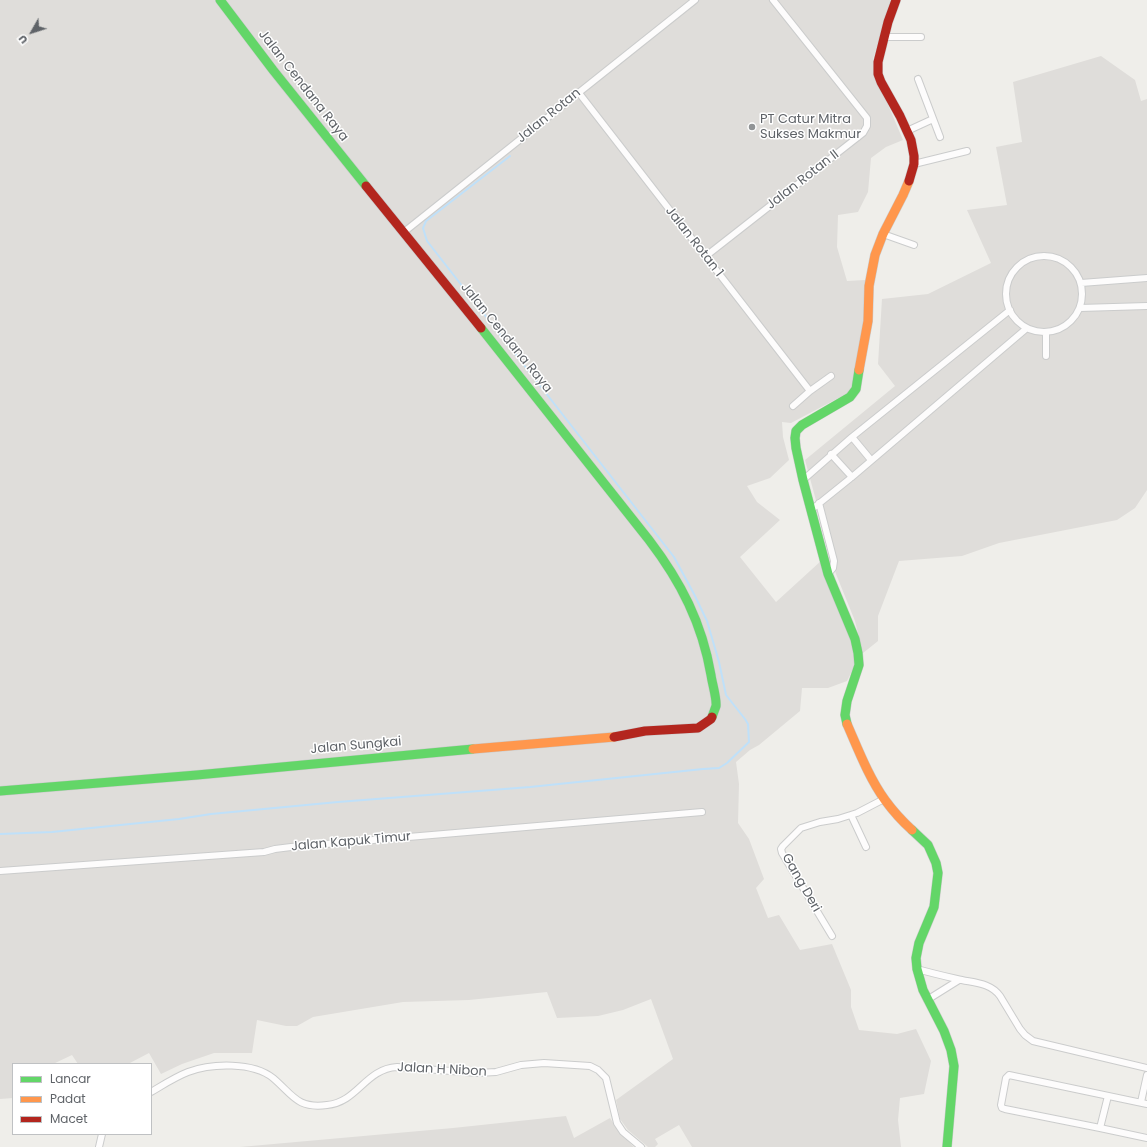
<!DOCTYPE html>
<style>
body{margin:0}
#map{position:relative;width:1147px;height:1147px;overflow:hidden;background:#efeeea;font-family:Poppins,sans-serif}
canvas{display:block}
.legend{position:absolute;left:12px;top:1063px;width:140px;height:72px;box-sizing:border-box;background:#fff;border:1px solid #bfc1c3;margin:0;padding:5px 7px;list-style:none;font-size:12px;color:#5f6368}
.legend li{display:flex;align-items:center;gap:8px;height:20px}
.legend b{width:20px;border:1px solid #bfc1c3}
.north{position:absolute;left:12px;top:12px;width:40px;height:40px;-webkit-text-stroke:3px #fff;paint-order:stroke;rotate:231deg;font-size:11px;font-weight:700;line-height:16px;text-align:center;color:#5f6368}
.north::after{content:'';display:block;margin:auto;width:14px;height:18px;background:#5f6368;clip-path:polygon(50% 0,100% 100%,50% 72%,0 100%)}
</style>
<div id="map">
<canvas width="1147" height="1147"></canvas>
<ul class="legend">
<li><b style="height:5px;background:#63d668"></b>Lancar</li>
<li><b style="height:5px;background:#ff974d"></b>Padat</li>
<li><b style="height:5px;background:#b3261e"></b>Macet</li>
</ul>
<div class="north">U</div>
</div>
<script>
const ctx = document.querySelector('canvas').getContext('2d');
ctx.lineJoin = 'round';
function fillPath(path, color) { ctx.fillStyle = color; ctx.fill(path, 'evenodd'); }
function strokePath(path, color, width, dash) { ctx.strokeStyle = color; ctx.lineWidth = width; ctx.lineCap = dash ? 'butt' : 'round'; ctx.setLineDash(dash || []); ctx.stroke(path); }
function write(font, color, halo, rows, align = 'center') {
  ctx.font = font + ' Poppins,sans-serif'; ctx.lineWidth = 3; ctx.setLineDash([]); ctx.textBaseline = 'middle'; ctx.strokeStyle = halo; ctx.fillStyle = color; for (const [text, x, y, turn = 0] of rows) {
    ctx.save(); ctx.translate(x, y); ctx.rotate((+turn || 0) * Math.PI / 180); ctx.textAlign = isNaN(turn) ? turn : align; if (halo) ctx.strokeText(text, 0, 0); ctx.fillText(text, 0, 0); ctx.restore();
  }
}
fillPath(new Path2D(`
 M0 0H891L873 59 878 81 903 140 886 147 871 158 868 192 858 212 838 215 837 247 847 281 865 280 864 325 853 383 848 393 791 423 782 422 783 437 789 460 770 478 747 486 757 502 780 520 740 557 776 602 822 560 852 640 855 665 847 681 828 688H802L800 711 759 745 750 750 736 762 739 784 738 823 749 839 764 879 756 888 768 918 779 915 800 950 832 944 851 990V1007L859 1030 897 1034 916 1029 931 1061 924 1094 900 1098 898 1120 901 1147H692L679 1125 655 1139 658 1144 655 1147H648L628 1130 620 1119 616 1100 673 1059 651 999 623 1010 598 1016 557 1018 547 992 469 1000 403 1002 313 1017 297 1026H286L257 1020 252 1053H214L182 1064 161 1074 149 1053 128 1064H78L72 1055 53 1064H13V1098L0 1099Z
 M1101 56 1135 80 1141 101 1147 99V490L1135 508 1117 520 999 543 962 556 899 561 878 616V641L863 653 855 621 836 574 805 460 895 386 878 364 882 299 928 294 991 263 967 210 1007 205 996 147 1022 142 1013 82Z
 M566 1116 574 1138 610 1118 619 1132 634 1147H240L453 1128Z`), '#dfddda');
strokePath(new Path2D(`
 M0 834 52 832 179 819 211 814 338 802 530 787 703 769 719 768 727 763 749 742 748 724 745 719 726 695 719 662 707 621 694 594 674 557 427 241 423 228 426 221 510 156`), '#bfe0f9', 2);
const street = new Path2D(`
 M884 37H921
 M918 79 940 137
 M579 93 810 391
 M907 131 933 119
 M914 164 967 151
 M404 232 695 0
 M883 234 914 245
 M1006 294a38 38 0 1 1 76 0a38 38 0 1 1-76 0Z
 M706 256 863 133 867 126V118L773 0
 M1081 283 1147 278
 M1080 308 1147 306
 M1046 356V332
 M793 406 810 391 831 376
 M852 437 871 460
 M831 454 852 477
 M803 480 852 437 1010 310
 M819 503 834 561 833 568 828 574
 M811 510 852 477 1027 328
 M851 815 866 847
 M0 871 264 852 275 849 291 847 702 812
 M832 936 782 853 781 849 783 846 801 828 820 822 838 819 857 813 884 799
 M917 969C931 973 944 976 957 979 973 983 990 982 1000 996L1020 1029 1025 1035 1033 1041 1147 1068
 M927 1000 959 980
 M151 1092C163 1085 175 1077 188 1072 212 1063 253 1062 273 1078 293 1095 297 1109 327 1105 358 1102 365 1069 397 1067L478 1073 496 1072 521 1065 544 1063 590 1066 598 1070 606 1078 617 1123 623 1132 641 1147
 M1141 1102 1147 1075
 M1147 1104 1009 1075 1006 1078 1001 1105 1002 1108 1005 1109 1100 1128 1147 1138
 M1100 1128 1108 1096
 M99 1147 102 1134`);
const fast = new Path2D(`
 M220 0 273 70 366 186
 M481 328 649 540C681 582 702 623 711 675 712 683 717 699 716 706 715 709 713 714 712 717
 M847 724 845 715 847 701 859 665 858 653 855 639 828 574 803 480 796 448 795 438 796 431 802 425 850 397 856 389 859 370
 M0 791 197 775 473 749
 M912 830 928 845 936 863 938 873 934 907 919 943 916 958 917 969 923 990 944 1031 951 1050 954 1066 947 1147`);
const slow = new Path2D(`
 M859 370 868 321 869 286 875 255 883 234 903 195 909 181
 M847 724C858 749 869 778 885 800 893 811 902 821 912 830
 M473 749 614 737`);
const jam = new Path2D(`
 M896 0 888 22 878 62V74L881 82 900 116 911 140 914 156V164L909 181
 M366 186 481 328
 M614 737 645 731 698 728 711 719 712 717`);
strokePath(street, '#cbcccc', 8);
strokePath(fast, '#cacacb', 10);
strokePath(slow, '#cacacb', 10);
strokePath(jam, '#cacacb', 10);
strokePath(street, '#fdfcfc', 6);
strokePath(fast, '#63d668', 9);
strokePath(slow, '#ff974d', 9);
strokePath(jam, '#b3261e', 9);
for (const [x, y, r, color] of [
 [752,127,4,"#919496"]
]) { const dot = new Path2D(); dot.arc(x, y, r, 0, 2 * Math.PI); ctx.fillStyle = color; ctx.fill(dot); strokePath(dot, '#fff', 1.5); }
write('13px', '#5f6368', '#fff', [
 ["Jalan Cendana Raya",303,86,52],
 ["Jalan Rotan",549,116,-39],
 ["Jalan Rotan II",803,180,-38],
 ["Jalan Rotan 1",694,242,52],
 ["Jalan Cendana Raya",506,338,51],
 ["Jalan Sungkai",356,746,-5],
 ["Jalan Kapuk Timur",351,842,-5],
 ["Gang Deri",801,883,60],
 ["Jalan H Nibon",442,1070,3]
]);
write('13px', '#5f6368', '#fff', [
 ["PT Catur Mitra",760,120],
 ["Sukses Makmur",760,135]
], 'left');
</script>
